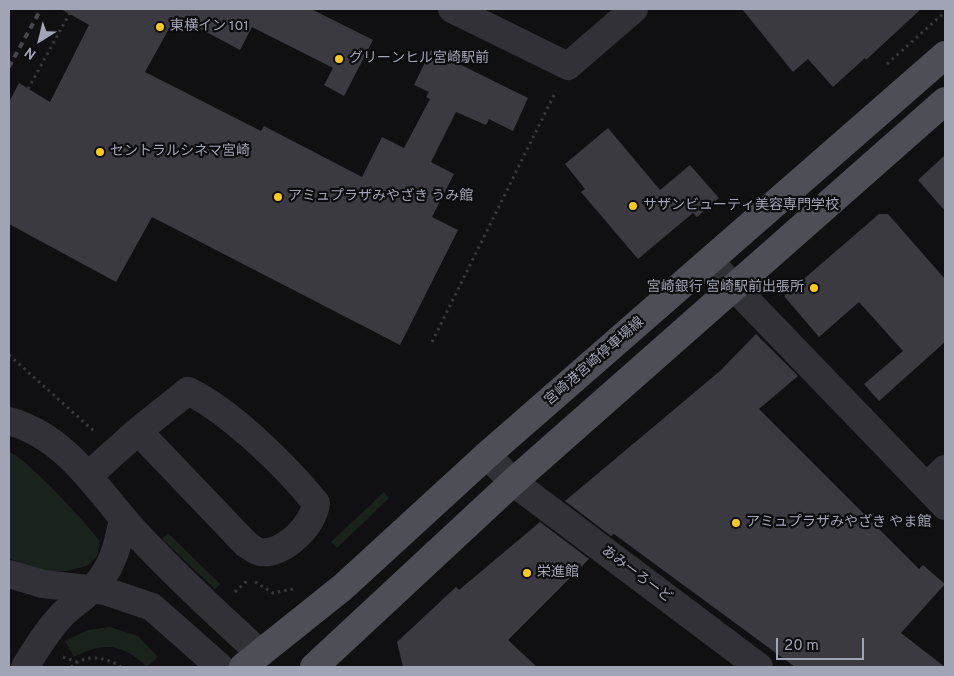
<!DOCTYPE html>
<meta charset="utf-8">
<style>
body{margin:0}
#map{position:relative;width:954px;height:676px;overflow:hidden;background:#101012;font-family:Overpass,sans-serif}
canvas{display:block}
.frame{position:absolute;inset:0;border:10px solid #a0a4b4;pointer-events:none}
.north{position:absolute;left:15px;top:15px;width:50px;height:50px;-webkit-text-stroke:4px #0c0b0d;paint-order:stroke;rotate:216deg;font-size:14px;font-weight:700;line-height:20px;text-align:center;color:#a0a4b4}
.north::after{content:'';display:block;margin:auto;width:18px;height:22px;background:#a0a4b4;clip-path:polygon(50% 0,100% 100%,50% 72%,0 100%)}
.scale{position:absolute;left:776px;top:638px;width:88px;height:22px;box-sizing:border-box;border:2px solid #a0a4b4;border-top:0;padding-left:6px;font-size:15px;line-height:18px;white-space:nowrap;color:#a0a4b4;-webkit-text-stroke:4px #0c0b0d;paint-order:stroke}
</style>
<div id="map">
<canvas width="954" height="676"></canvas>
<div class="frame"></div>
<div class="north">N</div>
<div class="scale">20 m</div>
</div>
<script>
const ctx = document.querySelector('canvas').getContext('2d');
ctx.lineJoin = 'round';
function fillPath(path, color) { ctx.fillStyle = color; ctx.fill(path, 'evenodd'); }
function strokePath(path, color, width, dash) { ctx.strokeStyle = color; ctx.lineWidth = width; ctx.lineCap = dash ? 'butt' : 'round'; ctx.setLineDash(dash || []); ctx.stroke(path); }
function write(font, color, halo, rows, align = 'center') {
  ctx.font = font + ' Overpass,"Noto Sans JP",sans-serif'; ctx.lineWidth = 4.5; ctx.setLineDash([]); ctx.textBaseline = 'middle'; ctx.strokeStyle = halo; ctx.fillStyle = color; for (const [text, x, y, turn = 0] of rows) {
    ctx.save(); ctx.translate(x, y); ctx.rotate((+turn || 0) * Math.PI / 180); ctx.textAlign = isNaN(turn) ? turn : align; if (halo) ctx.strokeText(text, 0, 0); ctx.fillText(text, 0, 0); ctx.restore();
  }
}
fillPath(new Path2D(`
 M9 452C29 460 85 522 100 541L97 556 87 566 66 571H39L9 558Z
 M384 492 389 498 337 548 331 542Z
 M168 533 220 584 215 589 162 539Z
 M110 627 138 636 158 657 147 667C122 643 104 642 74 657L65 641 88 630Z`), '#1a221c');
fillPath(new Path2D(`
 M61 9H311L373 40 344 96 324 85 333 68 252 27 240 50 176 16 145 72 261 131 264 126 362 177 382 137 404 148 430 99 426 97 429 92 414 85 431 50 528 98 513 131 489 119 486 125 456 112 431 162 454 174 432 217 458 230 400 345 152 217 116 282 9 224V102L19 83 50 102 89 25Z
 M742 9H921L866 60 865 58 833 87 808 59 793 72Z
 M608 128 660 190 690 165 719 198 697 217 693 213 638 259 581 192 585 189 565 164Z
 M945 155V211L918 180Z
 M879 214H888L945 279V342L879 401 864 384 903 351 859 302 819 337 784 296Z
 M756 334 798 376 759 409 919 569 923 565 945 584 901 633 945 667H795L614 534 611 536 565 501 720 371Z
 M540 522 589 559 508 640 537 667H403L397 642 456 587 459 590Z`), '#3a3a40');
strokePath(new Path2D(`
 M887 64 945 12
 M28 89 72 9
 M432 342 556 91
 M9 355 95 432
 M255 582 273 593 293 589
 M235 592 249 579
 M63 657 77 662
 M71 667C86 653 106 657 121 667`), '#37383e', 3, [2.5, 4]);
strokePath(new Path2D(`
 M452 9 568 66 634 9
 M710 262 945 506
 M188 391C230 411 287 467 316 503 314 525 283 556 260 552 255 551 250 547 246 544L138 431Z
 M9 421C67 437 97 490 135 532 174 574 217 614 260 653
 M487 455 513 482 759 667
 M89 475 138 431
 M927 487 945 469
 M9 574 43 584 105 591 152 607 220 667
 M25 667C36 649 46 632 61 616 69 607 81 600 90 591 112 571 118 546 123 518`), '#313137', 28);
strokePath(new Path2D(`
 M243 667 343 587 487 455 945 55
 M314 667 513 482 945 101`), '#4d4e56', 28);
strokePath(new Path2D(`
 M9 67 41 9`), '#46474e', 4, [6, 5]);
for (const [x, y, r, color] of [
 [160,27,5,"#ffcb1b"],
 [339,59,5,"#ffcb1b"],
 [100,152,5,"#ffcb1b"],
 [278,197,5,"#ffcb1b"],
 [633,206,5,"#ffcb1b"],
 [814,288,5,"#ffcb1b"],
 [736,523,5,"#ffcb1b"],
 [527,573,5,"#ffcb1b"]
]) { const dot = new Path2D(); dot.arc(x, y, r, 0, 2 * Math.PI); ctx.fillStyle = color; ctx.fill(dot); strokePath(dot, '#0c0b0d', 2); }
write('14px', '#a0a4b4', '#0c0b0d', [
 ["東横イン 101",170,27],
 ["グリーンヒル宮崎駅前",349,59],
 ["セントラルシネマ宮崎",110,152],
 ["アミュプラザみやざき うみ館",288,197],
 ["サザンビューティ美容専門学校",643,206],
 ["宮崎銀行 宮崎駅前出張所",804,288,"right"],
 ["アミュプラザみやざき やま館",746,523],
 ["栄進館",537,573]
], 'left');
write('14px', '#a0a4b4', '#0c0b0d', [
 ["宮崎港宮崎停車場線",595,362,-41],
 ["あみーろーど",636,575,37]
]);
</script>
